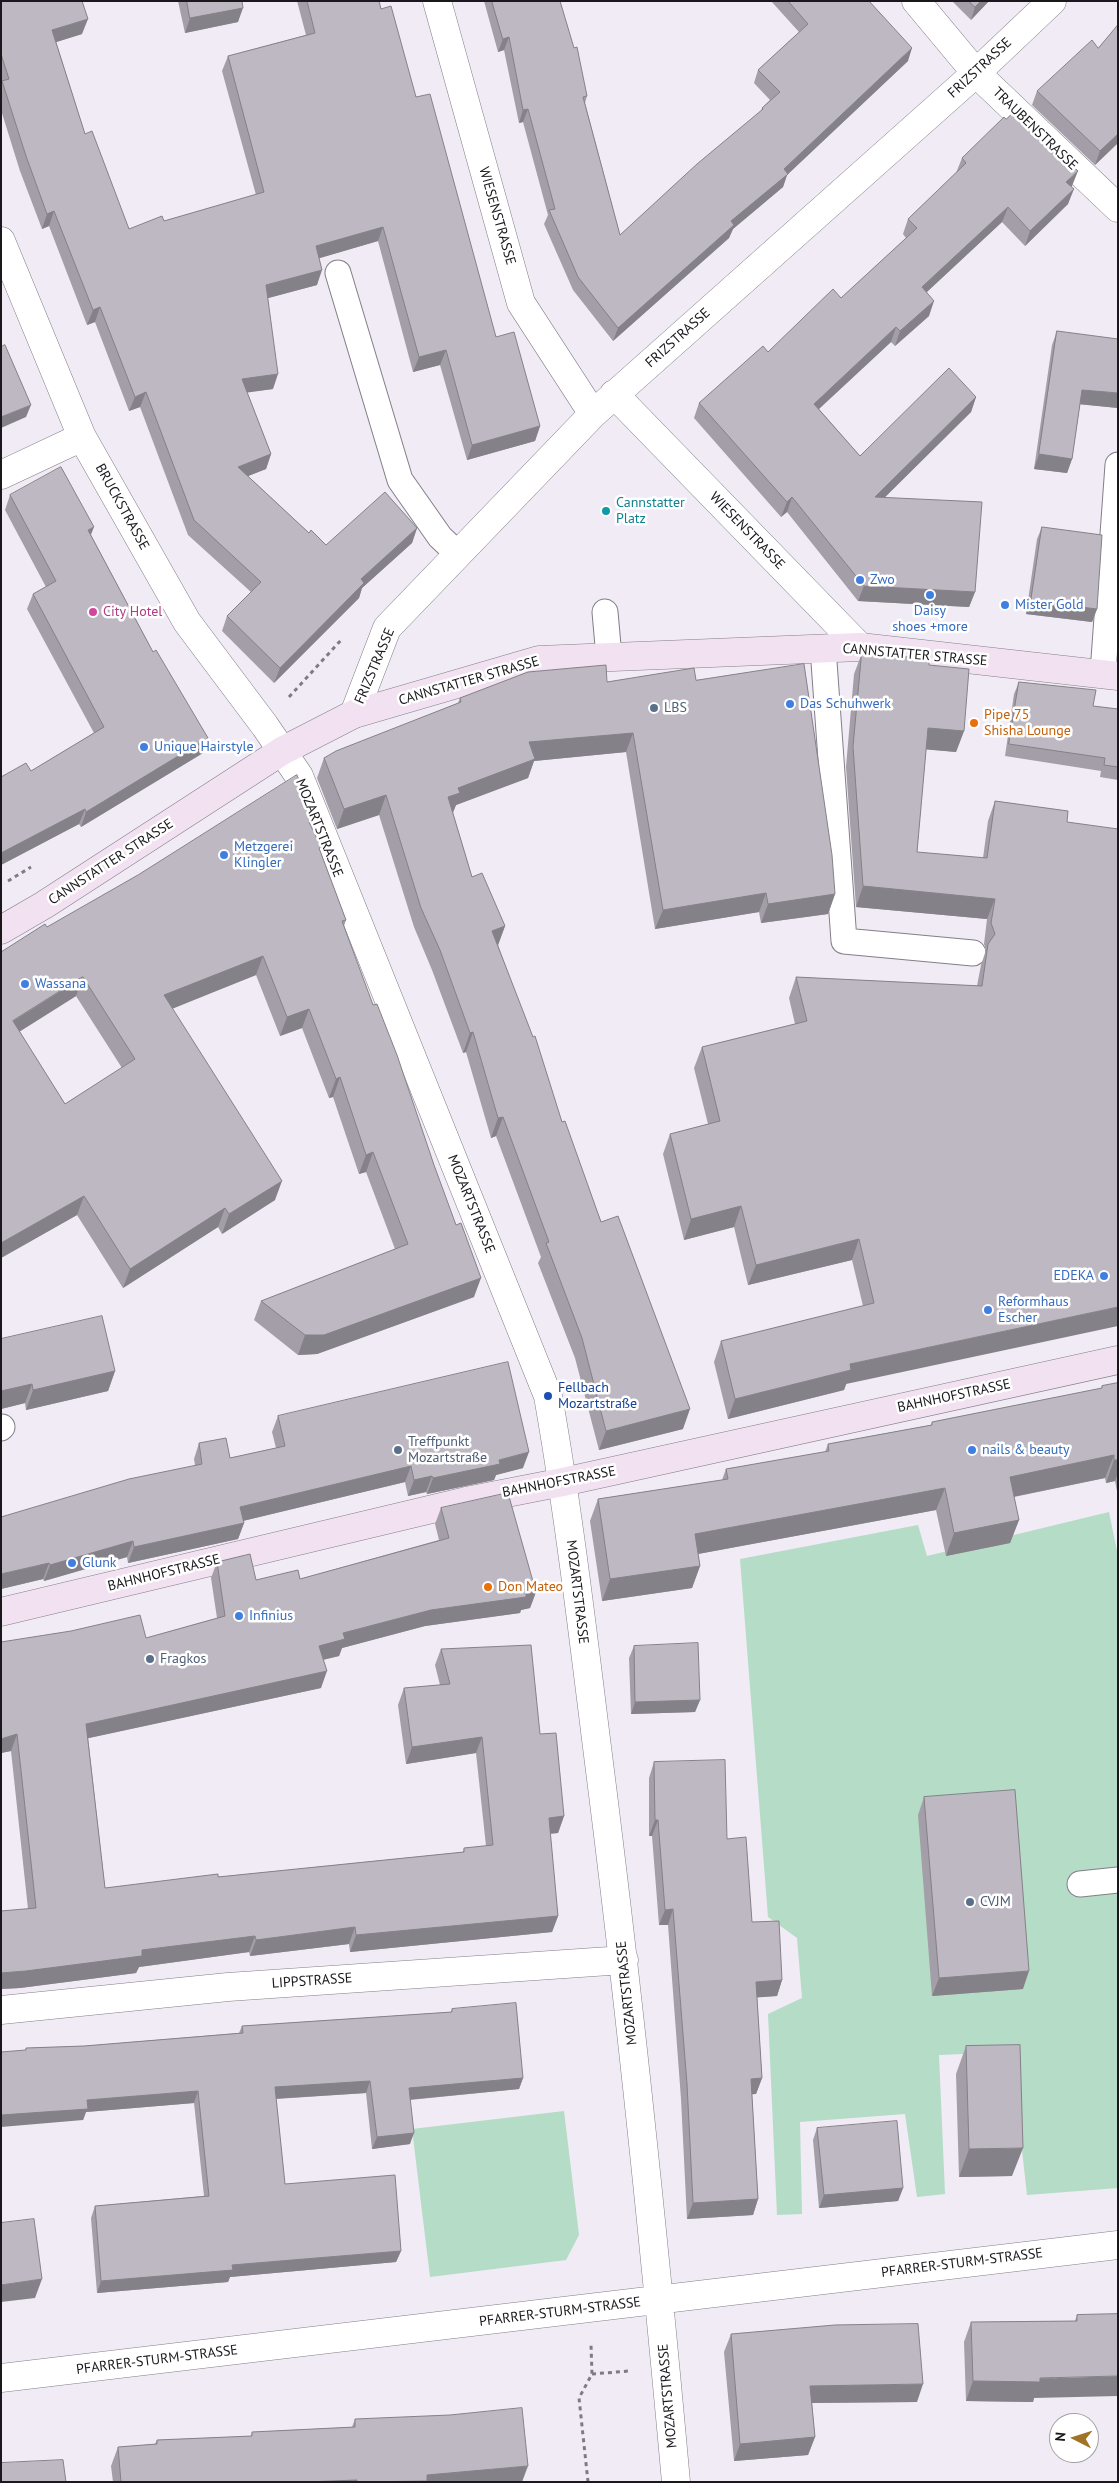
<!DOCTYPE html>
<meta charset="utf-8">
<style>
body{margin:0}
#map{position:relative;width:1119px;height:2483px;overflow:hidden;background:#f0ebf4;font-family:"PT Sans",sans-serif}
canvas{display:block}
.frame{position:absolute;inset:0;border:2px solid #1a181c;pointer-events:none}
.north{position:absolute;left:1049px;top:2413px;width:50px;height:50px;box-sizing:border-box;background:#fff;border:1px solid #a3a3a4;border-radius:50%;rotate:275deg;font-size:14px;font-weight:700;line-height:20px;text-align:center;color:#1a181c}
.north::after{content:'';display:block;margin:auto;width:18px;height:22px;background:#a17325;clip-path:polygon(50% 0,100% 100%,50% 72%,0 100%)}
</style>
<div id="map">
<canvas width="1119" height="2483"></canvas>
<div class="frame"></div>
<div class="north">N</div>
</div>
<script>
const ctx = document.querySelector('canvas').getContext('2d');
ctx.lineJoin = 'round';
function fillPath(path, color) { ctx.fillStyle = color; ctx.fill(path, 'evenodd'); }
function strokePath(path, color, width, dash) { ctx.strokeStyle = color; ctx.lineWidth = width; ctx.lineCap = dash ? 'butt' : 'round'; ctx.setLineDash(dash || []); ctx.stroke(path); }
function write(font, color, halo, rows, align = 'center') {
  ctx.font = font + ' "PT Sans",sans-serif'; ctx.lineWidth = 5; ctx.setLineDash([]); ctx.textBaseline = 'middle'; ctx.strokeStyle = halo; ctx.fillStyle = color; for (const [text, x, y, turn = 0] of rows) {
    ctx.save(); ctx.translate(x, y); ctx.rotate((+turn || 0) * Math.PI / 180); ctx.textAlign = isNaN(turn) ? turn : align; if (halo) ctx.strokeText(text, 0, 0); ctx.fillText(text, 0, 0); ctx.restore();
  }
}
fillPath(new Path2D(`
 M1109 1512 1118 1556V2188L1027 2195 1011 2052 939 2055 945 2194 917 2197 905 2114 800 2122 802 2214 777 2215 768 2014 802 1998 797 1938 768 1917 740 1559 918 1525 927 1556Z
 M564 2111 579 2235 566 2260 430 2277 412 2129Z`), '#b4dcc6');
const lane = new Path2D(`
 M338 273 400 480 440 537 458 554
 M605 612 609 657
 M823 648 844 941 973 953
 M1103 673 1118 465
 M1 1428 2 1427
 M1080 1884 1118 1880`);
const street = new Path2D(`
 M437 1 521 303 593 414
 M916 1 976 73 1118 208
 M1 241 82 437 187 622 265 726 299 776 548 1396C569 1515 583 1635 598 1755 629 1997 654 2239 676 2482
 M614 394 860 647
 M1 475 82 437
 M354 714 387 628 593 414 976 73 1052 1
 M1 2010 228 1987 624 1960
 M1 2378 1118 2245`);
const secondary = new Path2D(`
 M1 930 44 905 282 751 354 714 539 660 860 647 1118 676
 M1 1612 466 1501 563 1482 1118 1360`);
strokePath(lane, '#837e87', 27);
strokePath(street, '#837e87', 29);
strokePath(secondary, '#837e87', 29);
strokePath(new Path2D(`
 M289 697 342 639
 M8 881 31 867
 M592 2374 629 2371
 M588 2482 579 2398 592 2374 591 2345`), '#7f7b82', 3, [4, 4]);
strokePath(lane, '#fff', 25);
strokePath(street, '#fff', 28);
strokePath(secondary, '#f2e2f1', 28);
fillPath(new Path2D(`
 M1 1 82 34 56 42 85 134 129 229 164 221 256 195 222 71 228 56 306 35 297 1H379L381 9 416 97 496 337 540 426 535 441 467 460 440 365 413 372 378 241 319 258 317 285 268 298 273 389 247 392 271 454 266 469 248 476 309 533 326 545 417 528 412 543 362 588 359 598 274 683 222 631 227 616 251 592 188 535 140 407 129 411 95 322 87 325 49 226 42 229 20 171 1 110Z
 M178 1H242L238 22 185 33Z
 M484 1H560L587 96 585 103 620 235 761 111 762 108 770 100 754 83 758 70 799 32 771 1H869L908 61 787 175 783 187 733 229 729 238 613 341 573 290 544 224 548 215 523 122 519 123 504 50 498 52Z
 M952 1H989L971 20Z
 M1098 48 1118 143 1095 165 1032 105 1037 91Z
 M962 158 1072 186 1071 187 1068 204 1025 246 1002 222 927 292 929 316 895 346 891 342 819 409 860 456 976 397 971 412 885 497 975 592 969 607 858 601 787 512 781 517 694 418 699 403 841 298 906 238 903 234 908 219 956 173Z
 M1057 331 1118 408 1080 404 1072 459 1067 473 1034 469 1052 345Z
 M10 495 91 535 153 652 208 738 203 753 81 827 79 824 1 865V777L31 771 94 733 27 609 33 594 46 587 5 510Z
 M1042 527 1097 609 1092 622 1026 614 1037 539Z
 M862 653 929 665 964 731 956 752 926 749 917 852 983 858 988 821 995 801 1068 811 844 1390 728 1419 714 1362 721 1341 863 1306 852 1260 748 1285 734 1227 684 1240 663 1154 670 1134 708 1124 694 1068 702 1047 795 1024 789 998 796 977 977 986 981 965 986 950 984 944 987 919 856 907 846 767 854 674Z
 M696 680 835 894 828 914 761 923 759 912 655 929 626 752 534 761 528 778 456 805 453 813 472 877 505 926 498 945 562 1122 683 1429 599 1450 575 1358 538 1263 541 1257 496 1136 491 1138 466 1052 463 1053 432 970 414 927 379 815 337 829 317 778 324 758 458 703 460 698 607 682Z
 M1019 682 1093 706 1118 709V780L1100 777 1101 771 1005 756 1014 694Z
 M315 820 312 827 320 851 346 920 344 926 474 1297 317 1354 298 1355 254 1320 261 1301 395 1249 366 1172 359 1174 333 1097 329 1098 302 1028 280 1036 256 975 172 1008 275 1200 222 1234 218 1227 123 1288 77 1215 1 1258V952L47 927ZM76 996 122 1068 65 1104 19 1032Z
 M1 1339 115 1371 108 1391 26 1410 25 1403 1 1409Z
 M1118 1383V1496L1115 1481 1106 1483 1105 1478 1014 1497 1019 1520 1010 1543 946 1556 936 1510 698 1554 700 1566 692 1588 602 1601 590 1521 598 1499 722 1480 726 1469 825 1452 828 1444 931 1425 932 1422 1101 1389 1102 1386Z
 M278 1416 523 1468 496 1475 494 1480 427 1494 426 1492 408 1496 405 1482 243 1521 244 1523 238 1539 128 1563 127 1557 44 1581 43 1579 1 1589 195 1465 194 1459 199 1443 230 1458 276 1448 272 1432Z
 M441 1508 536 1592 530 1608 521 1610 520 1613 425 1626 342 1648 339 1656 323 1660 321 1688 88 1738 105 1888 218 1877 463 1852 464 1848 486 1846 476 1753 406 1764 398 1705 404 1688 440 1685 435 1665 441 1649 540 1734 564 1816 558 1833 550 1834 558 1916 552 1932 350 1952 349 1944 250 1956 249 1952 139 1967 136 1973 20 1988 1 1989V1911L28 1909 11 1751 1 1753V1642L146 1638 217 1618 211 1578 217 1562 256 1580 300 1579 439 1540 435 1524Z
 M634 1646 700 1700 695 1712 631 1714 629 1658Z
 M654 1762 727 1839 752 1922 782 1980 777 1996 757 1997 762 2078 756 2094H752L758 2199 753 2215 687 2219 681 2099 668 1925H659L652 1836H649V1778Z
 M924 1797 1023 1989 932 1996 918 1815Z
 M452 2009 523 2078 519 2089 410 2100V2144L372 2149 366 2093 276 2099 285 2184 401 2251 396 2262 230 2277 228 2282 97 2293 91 2218 95 2206 204 2196 194 2103 86 2112 83 2120 25 2050 26 2048 84 2046 239 2033 242 2026 451 2012Z
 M966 2046 1012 2176 959 2177 956 2074Z
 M817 2128 903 2188 898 2201 819 2208 813 2140Z
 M1118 2314 1034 2398 1033 2402 966 2401 964 2342 971 2322 1075 2321 1077 2315Z
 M731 2334 917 2402 812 2403 815 2437 808 2455 734 2461 724 2352Z
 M355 2419 522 2482H113L111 2466 118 2447 155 2444 157 2440 251 2436 252 2432 352 2427Z`), '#a39ea7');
fillPath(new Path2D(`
 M981 1H989L971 20 975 7Z
 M243 8 238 22 185 33 190 18Z
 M88 19 82 34 47 45 52 30Z
 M509 37 504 50 498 52 503 39Z
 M912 48 908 61 787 175 783 187 733 229 729 238 613 341 618 328 731 221 784 169Z
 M528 109 523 122 519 123 523 110Z
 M1118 134V143L1095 165 1100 151Z
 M1078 171 1072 186 1061 197 1066 182Z
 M1074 189 1068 204 1025 246 1030 231Z
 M1008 207 1002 222 916 302 922 287Z
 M54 211 49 226 42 229 47 214Z
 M383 227 378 241 310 261 316 246Z
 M322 270 317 285 261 300 266 285Z
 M934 301 929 316 895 346 900 331Z
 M100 307 95 322 87 325 93 310Z
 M896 327 891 342 808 419 814 404Z
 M446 350 440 365 413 372 419 357Z
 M278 374 273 389 237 394 242 379Z
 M1082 390 1118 393V408L1077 404Z
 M146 392 140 407 129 411 135 397Z
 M976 397 971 412 870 512 875 497Z
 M31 405 26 417 1 428V417Z
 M540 426 535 441 467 460 472 445Z
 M271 454 266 469 233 482 238 467Z
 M1039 454 1072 459 1067 473 1034 469Z
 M792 497 787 512 781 517 787 502Z
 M94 527 88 542V530Z
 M417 528 412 543 362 588 359 598 274 683 280 668 361 579Z
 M864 586 975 592 969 607 858 601Z
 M1031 601 1097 609 1092 622 1026 614Z
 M928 728 964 731 956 752 921 749Z
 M633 733 626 752 534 761 528 778 456 805 453 812 441 817 448 797 458 788 529 742Z
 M208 738 203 753 81 827 86 812Z
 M386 795 379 815 337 829 344 809Z
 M85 809 79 824 1 865V853Z
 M315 820 308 839 309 822Z
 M863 886 995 899 987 919 856 907Z
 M766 893 759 912 655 929 663 910Z
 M835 894 828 914 761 923 768 904Z
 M505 926 498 945 485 951 492 931Z
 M263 956 256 975 157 1015 164 995Z
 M83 977 76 996 6 1040 13 1021Z
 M309 1009 302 1028 280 1036 287 1017Z
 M473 1032 466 1052 463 1053 470 1033Z
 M340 1077 333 1097 329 1098 336 1079Z
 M503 1117 496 1136 491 1138 498 1118Z
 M373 1152 366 1172 359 1174 366 1155Z
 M282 1181 275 1200 222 1234 229 1214Z
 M84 1196 77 1215 1 1258V1243Z
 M741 1206 734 1227 684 1240 691 1219Z
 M225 1208 218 1227 123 1288 130 1269Z
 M859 1239 852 1260 748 1285 756 1265Z
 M481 1278 474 1297 317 1354 298 1355 305 1335Z
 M1118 1307V1326L846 1384 844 1390 728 1419 735 1399 850 1364Z
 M115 1371 108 1391 26 1410 33 1390Z
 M32 1384 25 1403 1 1409V1391Z
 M690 1409 683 1429 599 1450 606 1431Z
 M529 1452 523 1468 496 1475 494 1480 427 1494 433 1478 499 1460Z
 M1114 1455 1105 1478 1002 1499 1010 1477Z
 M1114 1460H1118V1473L1115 1481 1106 1483Z
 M411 1466 405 1482 234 1523 240 1507Z
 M432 1476 426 1492 408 1496 414 1480Z
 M945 1488 936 1510 687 1556 695 1534Z
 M1019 1520 1010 1543 946 1556 954 1533Z
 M244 1523 238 1539 128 1563 134 1547Z
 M133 1541 127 1557 44 1581 50 1565Z
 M49 1563 43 1579 1 1589V1574Z
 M700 1566 692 1588 602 1601 610 1579Z
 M536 1592 530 1608 521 1610 520 1613 425 1626 342 1648 339 1656 313 1662 319 1646 343 1633 431 1610 526 1594Z
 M327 1671 321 1688 80 1740 86 1724Z
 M700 1700 695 1712 631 1714 635 1702Z
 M17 1734 11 1751 1 1753V1739Z
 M482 1737 476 1753 406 1764 412 1747Z
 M564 1816 558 1833 543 1834 549 1818Z
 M655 1820H658L652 1836H649Z
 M673 1909 668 1925H659L665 1910Z
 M558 1916 552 1932 350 1952 356 1935Z
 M355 1927 349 1944 250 1956 256 1940Z
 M255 1936 249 1952 139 1967 136 1973 20 1988 1 1989V1973L142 1950Z
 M1029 1971 1023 1989 932 1996 939 1978Z
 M782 1980 777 1996 750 1998 756 1982Z
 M523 2078 519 2089 405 2100 409 2088Z
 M762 2078 756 2094 746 2095 751 2079Z
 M370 2081 366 2093 271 2099 275 2087Z
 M198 2091 194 2103 86 2112 83 2120 1 2127V2115L87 2100Z
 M414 2133 410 2144 372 2149 377 2137Z
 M1023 2148 1012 2176 959 2177 969 2149Z
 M903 2188 898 2201 819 2208 824 2195Z
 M758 2199 753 2215 687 2219 693 2203Z
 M401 2251 396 2262 230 2277 228 2282 97 2293 101 2281 232 2265Z
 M42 2279 35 2298 1 2302V2285Z
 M1118 2376V2396L1034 2398 1033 2402 966 2401 973 2381Z
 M923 2384 917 2402 804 2403 810 2386Z
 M815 2437 808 2455 734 2461 740 2444Z
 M528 2466 522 2482H393L427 2475Z
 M357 2480 356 2482H306Z`), '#858188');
const building = new Path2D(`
 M1 1H82L88 19 52 30 85 134 92 131 129 229 162 216 164 221 264 192 228 56 315 33 307 1H379L381 9 391 6 416 97 430 94 496 337 514 332 540 426 472 445 446 350 419 357 383 227 316 246 322 270 266 285 278 374 242 379 271 454 238 467 309 533 311 530 326 545 385 492 417 528 361 579 364 583 280 668 227 616 261 582 194 520 146 392 135 397 100 307 93 310 54 211 47 214 26 156 2 81 9 79 1 54Z
 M187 1H242L243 8 190 18Z
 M492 1H560L574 48 577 47 587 96 583 97 620 235 697 164 763 109 762 108 780 92 758 70 808 24 788 1H869L912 48 784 169 788 174 731 221 734 225 618 328 578 277 549 210 555 209 528 109 523 110 509 37 503 39Z
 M969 1H981L975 7Z
 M1118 25V134L1100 151 1037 91 1092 40 1098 48Z
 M1015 111 1078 171 1066 182 1074 189 1030 231 1008 207 922 287 934 301 900 331 896 327 814 404 860 456 949 368 976 397 875 497 982 502 975 592 864 586 792 497 787 502 699 403 763 346 768 352 833 289 841 298 917 228 908 219 966 163 962 158 1004 117 1006 119Z
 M1057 331 1118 339V393L1082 390 1072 459 1039 454Z
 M5 345 31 405 1 417V347Z
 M61 467 94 527 88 530 153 652 156 650 208 738 86 812 85 809 1 853V777L26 763 31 771 104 727 33 594 56 581 10 495Z
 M1042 527 1102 535 1097 609 1031 601Z
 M862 653 929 659V665L969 669 964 731 928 728 917 852 987 858 995 801 1068 811 1067 822 1118 829V1307L850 1364 851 1370 735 1399 721 1341 874 1303 859 1239 756 1265 741 1206 691 1219 670 1134 720 1121 702 1047 807 1021 796 977 982 986 988 944 995 934 991 923 995 899 863 886 853 747Z
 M804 664 832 855 835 894 768 904 766 893 663 910 633 733 529 742 535 759 458 788 460 793 448 797 472 877 482 873 505 926 492 931 533 1037 535 1036 562 1122 565 1121 601 1222 618 1216 690 1409 606 1431 582 1338 546 1243 549 1242 503 1117 498 1118 473 1032 470 1033 440 950 421 908 386 795 344 809 324 758 336 751 461 702 460 698 528 672 606 665 607 682 694 668 696 680Z
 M1019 682 1096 690 1093 706 1118 709V767L1104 765 1105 758 1009 744Z
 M297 775 315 820 309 822 321 847 319 848 346 920 342 921 373 1005 377 1004 397 1055 434 1165 456 1225 461 1223 481 1278 324 1335H305L261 1301 408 1244 373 1152 366 1155 340 1077 336 1079 309 1009 287 1017 263 956 164 995 282 1181 229 1214 225 1208 130 1269 84 1196 1 1243V952L45 924 47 927 138 875ZM83 977 135 1059 65 1104 13 1021Z
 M102 1316 115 1371 33 1390 32 1384 1 1391V1339Z
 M508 1362 529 1452 499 1460 500 1464 433 1478 432 1476 414 1480 411 1466 240 1507 244 1523 134 1547 133 1541 50 1565 49 1563 1 1574V1517L129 1479 202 1464 199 1443 226 1438 230 1458 285 1446 278 1416Z
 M1118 1383V1460H1114V1455L1010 1477 1019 1520 954 1533 945 1488 695 1534 700 1566 610 1579 598 1499 728 1479 726 1469 829 1451 828 1444 932 1425V1422L1102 1388V1386Z
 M508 1493 536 1592 526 1594V1597L431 1610 343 1633 345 1639 319 1646 327 1671 86 1724 105 1888 218 1874V1877L464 1852V1848L493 1845 482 1737 412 1747 404 1688 450 1684 441 1649 531 1645 540 1734 556 1733 564 1816 549 1818 558 1916 356 1935 355 1927 256 1940 255 1936 142 1950V1956L26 1971 1 1973V1911L36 1908 17 1734 1 1739V1642L71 1631 140 1615 146 1638 225 1616 217 1562 250 1554 256 1580 298 1570 300 1579 449 1538 441 1508Z
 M698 1643 700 1700 635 1702 634 1646Z
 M725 1760 727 1839 746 1837 752 1922 779 1921 782 1980 756 1982 762 2078 751 2079 758 2199 693 2203 687 2084 673 1909 665 1910 658 1820H655L654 1762Z
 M1015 1790 1029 1971 939 1978 924 1797Z
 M516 2003 523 2078 409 2088 414 2133 377 2137 370 2081 275 2087 285 2184 395 2175 401 2251 232 2265 233 2270 101 2281 95 2206 209 2196 198 2091 87 2100 88 2109 1 2115V2052L26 2050V2048L84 2046 243 2033 242 2026 452 2012V2009Z
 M1020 2045 1023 2148 969 2149 966 2046Z
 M897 2121 903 2188 824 2195 817 2128Z
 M34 2219 42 2279 1 2285V2223Z
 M1118 2314V2376L1040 2378V2382L973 2381 971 2322 1077 2321V2315Z
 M918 2324 923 2384 810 2386 815 2437 740 2444 731 2334 835 2325Z
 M522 2408 528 2466 427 2475V2481L357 2482V2480L306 2482H121L118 2447 157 2444V2440L252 2436V2432L355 2427V2419L450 2415Z
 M63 2460 66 2482H1V2463Z`);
fillPath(building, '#beb8c2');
strokePath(building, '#858188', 1);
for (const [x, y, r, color] of [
 [606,511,5,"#0f9aa8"],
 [860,580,5,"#3f7fe0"],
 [930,595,5,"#3f7fe0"],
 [1005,605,5,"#3f7fe0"],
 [93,612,5,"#d1479c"],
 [790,704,5,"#3f7fe0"],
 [654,708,5,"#5c6f8a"],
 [974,723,5,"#e8710a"],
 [144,747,5,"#3f7fe0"],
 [224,855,5,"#3f7fe0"],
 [25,984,5,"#3f7fe0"],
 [1104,1276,5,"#3f7fe0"],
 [988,1310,5,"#3f7fe0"],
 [548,1396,5,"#1a4fb4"],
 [398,1450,5,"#5c6f8a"],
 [972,1450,5,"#3f7fe0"],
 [72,1563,5,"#3f7fe0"],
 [488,1587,5,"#e8710a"],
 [239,1616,5,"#3f7fe0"],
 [150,1659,5,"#5c6f8a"],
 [970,1902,5,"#5c6f8a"]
]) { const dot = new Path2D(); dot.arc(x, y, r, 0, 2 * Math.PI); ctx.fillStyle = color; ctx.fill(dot); strokePath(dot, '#fff', 2); }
write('14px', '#1a181c', '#fff', [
 ["FRIZSTRASSE",980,68,-43],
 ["TRAUBENSTRASSE",1035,129,44],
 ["WIESENSTRASSE",497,216,74],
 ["FRIZSTRASSE",678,338,-42],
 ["BRUCKSTRASSE",122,507,61],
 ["WIESENSTRASSE",747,531,46],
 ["CANNSTATTER STRASSE",915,655,5],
 ["FRIZSTRASSE",375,666,-67],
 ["CANNSTATTER STRASSE",469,681,-16],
 ["MOZARTSTRASSE",319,828,68],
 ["CANNSTATTER STRASSE",111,862,-33],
 ["MOZARTSTRASSE",471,1204,68],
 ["BAHNHOFSTRASSE",954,1396,-12],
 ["BAHNHOFSTRASSE",559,1482,-11],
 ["BAHNHOFSTRASSE",164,1573,-14],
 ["MOZARTSTRASSE",577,1592,83],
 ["LIPPSTRASSE",312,1981,-4],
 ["MOZARTSTRASSE",627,1993,-96],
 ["PFARRER-STURM-STRASSE",962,2263,-7],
 ["PFARRER-STURM-STRASSE",560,2312,-7],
 ["PFARRER-STURM-STRASSE",157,2360,-7],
 ["MOZARTSTRASSE",668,2396,-95]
]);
write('14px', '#0d838f', '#fff', [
 ["Cannstatter",616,503],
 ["Platz",616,519]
], 'left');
write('14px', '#366cbe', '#fff', [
 ["Zwo",870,580],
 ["Mister Gold",1015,605],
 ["Daisy",930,611,"center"],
 ["shoes +more",930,627,"center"],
 ["Das Schuhwerk",800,704],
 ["Unique Hairstyle",154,747],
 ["Metzgerei",234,847],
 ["Klingler",234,863],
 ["Wassana",35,984],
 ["EDEKA",1094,1276,"right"],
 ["Reformhaus",998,1302],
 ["Escher",998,1318],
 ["nails & beauty",982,1450],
 ["Glunk",82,1563],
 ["Infinius",249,1616]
], 'left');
write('14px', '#b23c85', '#fff', [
 ["City Hotel",103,612]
], 'left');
write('14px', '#4e5e75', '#fff', [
 ["LBS",664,708],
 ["Treffpunkt",408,1442],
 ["Mozartstraße",408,1458],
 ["Fragkos",160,1659],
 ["CVJM",980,1902]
], 'left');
write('14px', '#c56008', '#fff', [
 ["Pipe 75",984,715],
 ["Shisha Lounge",984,731],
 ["Don Mateo",498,1587]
], 'left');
write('14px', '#164399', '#fff', [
 ["Fellbach",558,1388],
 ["Mozartstraße",558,1404]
], 'left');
</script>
